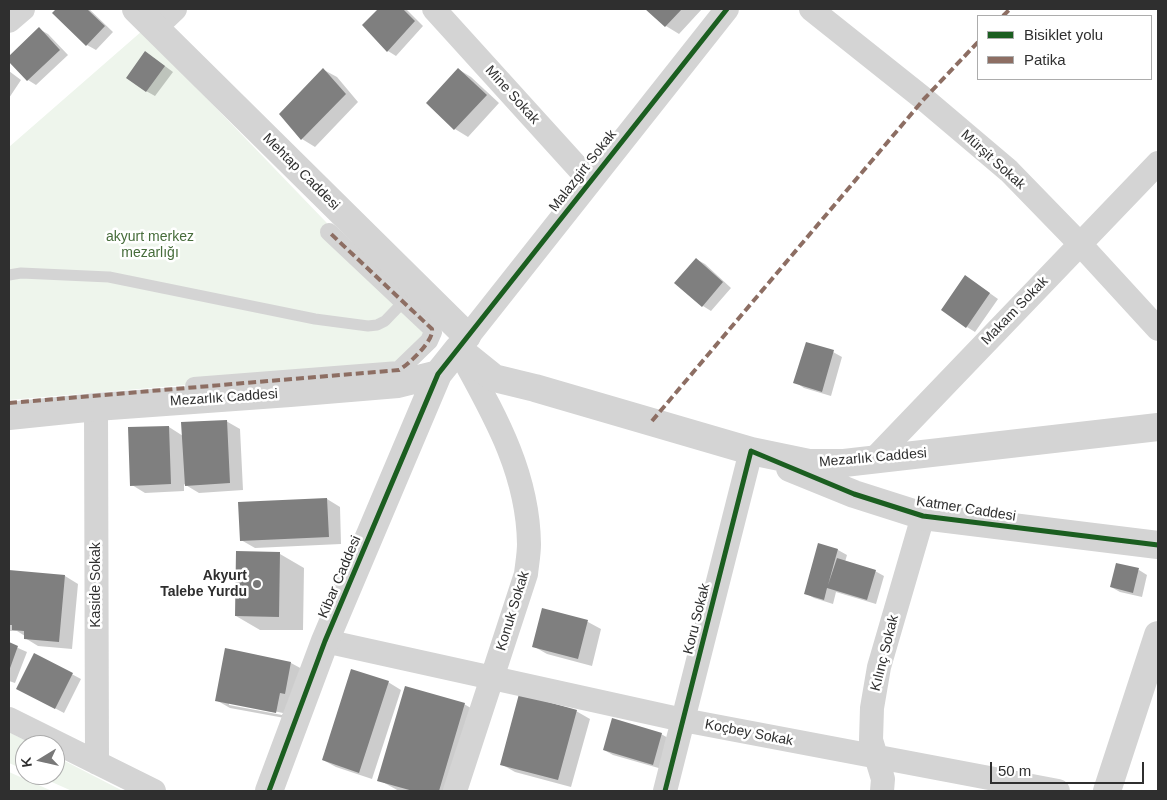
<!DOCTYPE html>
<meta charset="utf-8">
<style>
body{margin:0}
#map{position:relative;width:1167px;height:800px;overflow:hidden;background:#fff;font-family:Arial,sans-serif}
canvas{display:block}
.frame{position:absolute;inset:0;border:10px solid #2f2f2f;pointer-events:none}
.legend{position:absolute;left:977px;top:15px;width:175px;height:65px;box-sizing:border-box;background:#fff;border:1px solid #acacac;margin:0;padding:6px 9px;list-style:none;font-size:15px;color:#2f2f2f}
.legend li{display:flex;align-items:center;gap:10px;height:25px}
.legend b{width:25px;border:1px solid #acacac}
.north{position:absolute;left:15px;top:735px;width:50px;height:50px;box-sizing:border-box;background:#fff;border:1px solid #acacac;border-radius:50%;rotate:261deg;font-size:14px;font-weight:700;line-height:20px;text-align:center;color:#2f2f2f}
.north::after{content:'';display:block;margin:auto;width:18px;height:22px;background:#787878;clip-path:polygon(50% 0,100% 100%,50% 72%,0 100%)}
.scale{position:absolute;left:990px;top:762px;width:154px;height:22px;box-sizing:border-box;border:2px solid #2f2f2f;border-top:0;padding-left:6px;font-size:15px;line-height:18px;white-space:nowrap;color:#2f2f2f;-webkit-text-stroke:4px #fff;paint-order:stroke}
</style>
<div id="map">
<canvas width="1167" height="800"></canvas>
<div class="frame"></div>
<ul class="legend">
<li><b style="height:6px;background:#1b5e20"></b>Bisiklet yolu</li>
<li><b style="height:6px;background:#8d6e63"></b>Patika</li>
</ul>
<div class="north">K</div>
<div class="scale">50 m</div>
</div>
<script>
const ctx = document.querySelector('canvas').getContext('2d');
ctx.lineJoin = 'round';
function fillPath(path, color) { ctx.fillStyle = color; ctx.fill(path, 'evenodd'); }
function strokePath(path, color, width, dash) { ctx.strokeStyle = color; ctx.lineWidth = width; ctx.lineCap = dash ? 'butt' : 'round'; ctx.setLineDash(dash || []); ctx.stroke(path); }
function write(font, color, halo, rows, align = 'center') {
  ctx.font = font + ' Arial,sans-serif'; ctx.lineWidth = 5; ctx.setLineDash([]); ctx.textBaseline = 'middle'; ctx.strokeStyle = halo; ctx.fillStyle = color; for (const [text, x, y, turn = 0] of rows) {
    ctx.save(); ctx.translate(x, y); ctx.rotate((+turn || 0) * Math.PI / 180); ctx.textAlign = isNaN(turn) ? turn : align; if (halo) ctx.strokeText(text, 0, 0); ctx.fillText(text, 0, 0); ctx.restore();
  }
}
fillPath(new Path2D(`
 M142 31 430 330 398 367 9 400V147Z
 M9 732 34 745H25V770L9 763Z
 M55 756 123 791H72L36 775H55Z
 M9 772 52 791H9Z`), '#eef5ec');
fillPath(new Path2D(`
 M58 9H89L113 32 96 50 87 45 54 13Z
 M379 9H406L423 26 396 56 388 51 363 25Z
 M647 9H702L679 34 666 26Z
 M39 29 48 34 68 55 36 85 28 80 9 60V58Z
 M154 58 173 72 155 96 146 91Z
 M458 69 471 77 499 103 468 137 455 129 427 103Z
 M324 70 337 77 358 102 315 147 302 139Z
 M9 71 21 80 9 98Z
 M696 259 705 264 731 288 711 311 703 306Z
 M974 282 998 299 975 332 967 327Z
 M833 352 842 357 831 396 804 388 795 382Z
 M226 421 240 429 243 490 199 493 184 484V491L145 493 132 485 169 427 183 436Z
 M327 499 340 507 341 544 255 548 241 540Z
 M819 545 838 550 847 555 845 562 875 571 884 576 876 604 836 592 833 604 814 598 805 593Z
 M237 553 280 554 304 568 303 630H260L236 616Z
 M1139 570 1147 575 1142 597 1120 592 1111 587Z
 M9 571 65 576 78 584 72 649 38 646 25 638V636L17 631H9Z
 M543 610 588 622 601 629 592 666 547 654 533 646Z
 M9 644 27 652 15 683 9 681Z
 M34 654 81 679 64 713 26 693Z
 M291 663 304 670 290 719 230 708 216 700ZM229 702 283 713 282 715 229 705Z
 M388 682 401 690 372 779 336 767 323 760Z
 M464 704 481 714 459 791H399L379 780Z
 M576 711 590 719 571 787 515 772 501 764Z
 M661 734 670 739 662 769 613 755 604 750Z`), '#0003');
fillPath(new Path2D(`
 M56 9H87L105 26 86 46 52 13Z
 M378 9H403L415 21 387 52 362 25Z
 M645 9H682L665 27Z
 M39 27 60 50 27 81 9 62V56Z
 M145 51 165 66 146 92 126 78Z
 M323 68 346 94 301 140 279 114Z
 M458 68 487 95 454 130 426 103Z
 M696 258 723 282 702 307 674 283Z
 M965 275 990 293 966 328 941 310Z
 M806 342 834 350 822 392 793 383Z
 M227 420 230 483 185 486 181 422Z
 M169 426 171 484 130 486 128 427Z
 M327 498 329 537 240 541 238 502Z
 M818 543 838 549 828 585 837 558 876 570 867 600 827 588 824 600 804 594Z
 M236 551 280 552 279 617 235 616Z
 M1116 563 1139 568 1133 593 1110 587Z
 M9 570 65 575 59 642 24 639V631L12 630V625H9Z
 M542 608 588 620 578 659 532 647Z
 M9 642 18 646 9 671Z
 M225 648 291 662 285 694 280 693 276 713 215 701Z
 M34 653 73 673 55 709 16 689Z
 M351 669 389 681 359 773 322 760Z
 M405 686 465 703 439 791H413L377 781Z
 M519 694 577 710 558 780 500 765Z
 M612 718 662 733 653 765 603 750Z`), '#7f7f7f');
strokePath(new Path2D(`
 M9 275 21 273 109 277 315 319 368 326 377 325 385 321 408 297`), '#d4d4d4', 11);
strokePath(new Path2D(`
 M194 386 399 370 429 341 433 332 432 329 329 232`), '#d4d4d4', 18);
strokePath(new Path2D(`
 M434 9 590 181
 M811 9 924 99 1009 171 1080 244 1158 329
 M9 21 23 9
 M155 28 175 9
 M96 407 97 763
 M873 460 1158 163
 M325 641 683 720 1058 791
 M9 719 154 791
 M455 791 526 574C527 564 529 554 529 544 528 470 492 411 458 349L727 9
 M665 791 751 451
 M882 791 883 779 871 740 872 708 879 667 923 516`), '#d4d4d4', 24);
strokePath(new Path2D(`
 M136 9 467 336
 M9 416 96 407 290 393 398 384 438 374
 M790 468 854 494 923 516 1158 545
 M269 791 325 641 438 374 458 349 494 378 535 388 751 451 809 463H844L1158 427
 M1107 791 1158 635`), '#d4d4d4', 28);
strokePath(new Path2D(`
 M1003 16 1010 9
 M9 403 399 370C409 364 434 341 432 329L329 232
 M652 421 924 99 978 42`), '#8d6e63', 4, [8, 4]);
strokePath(new Path2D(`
 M269 791 325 641 438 374 727 9
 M665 791 751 451 854 494 923 516 1158 545`), '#1b5e20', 5);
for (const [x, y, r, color] of [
 [257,584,5,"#787878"]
]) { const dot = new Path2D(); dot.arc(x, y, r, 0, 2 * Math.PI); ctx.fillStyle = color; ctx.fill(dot); strokePath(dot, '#fff', 2); }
write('14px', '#2f2f2f', '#fff', [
 ["Mine Sokak",512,95,48],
 ["Mürşit Sokak",993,160,42],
 ["Malazgirt Sokak",583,171,-52],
 ["Mehtap Caddesi",301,172,45],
 ["Makam Sokak",1015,311,-46],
 ["Mezarlık Caddesi",224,398,-4],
 ["Mezarlık Caddesi",873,458,-5],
 ["Katmer Caddesi",966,509,9],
 ["Kibar Caddesi",340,577,-67],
 ["Kaside Sokak",96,585,-90],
 ["Konuk Sokak",513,611,-73],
 ["Koru Sokak",697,619,-76],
 ["Kılınç Sokak",885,653,-76],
 ["Koçbey Sokak",749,733,11]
]);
write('14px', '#466c3a', '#fff', [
 ["akyurt merkez",150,237],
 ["mezarlığı",150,253]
]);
write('bold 14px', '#2f2f2f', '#fff', [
 ["Akyurt",247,576],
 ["Talebe Yurdu",247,592]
], 'right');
</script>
